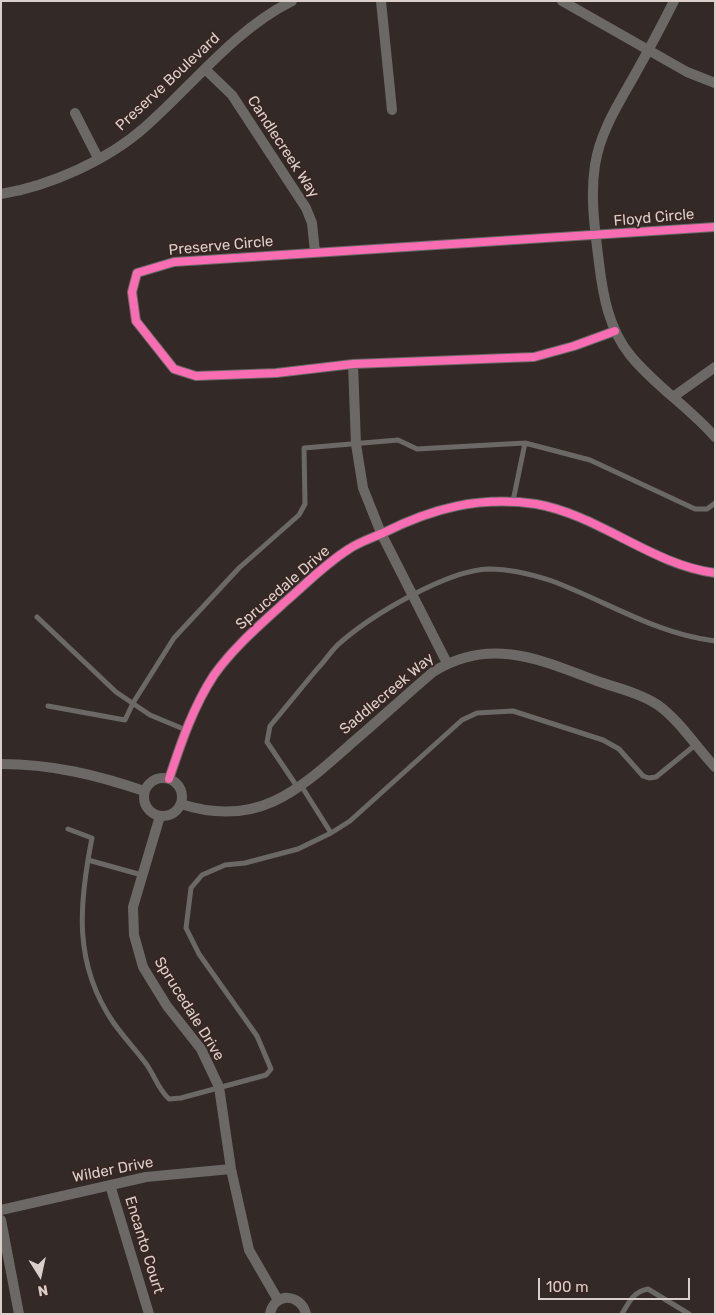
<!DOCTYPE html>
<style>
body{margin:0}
#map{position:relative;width:716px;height:1315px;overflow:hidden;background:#332a27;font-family:Rubik,sans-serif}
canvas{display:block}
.frame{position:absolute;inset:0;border:2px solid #dbcfcc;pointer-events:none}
.north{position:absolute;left:15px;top:1250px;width:50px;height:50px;-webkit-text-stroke:4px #382622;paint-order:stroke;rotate:170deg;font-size:14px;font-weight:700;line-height:20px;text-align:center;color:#dbcfcc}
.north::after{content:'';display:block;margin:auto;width:18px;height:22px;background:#dbcfcc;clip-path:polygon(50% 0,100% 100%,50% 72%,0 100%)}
.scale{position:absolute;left:538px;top:1278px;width:152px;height:22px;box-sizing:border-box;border:2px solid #dbcfcc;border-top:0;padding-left:6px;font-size:15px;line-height:18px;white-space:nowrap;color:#dbcfcc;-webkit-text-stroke:4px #382622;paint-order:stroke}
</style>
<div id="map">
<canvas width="716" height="1315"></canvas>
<div class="frame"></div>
<div class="north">N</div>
<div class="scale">100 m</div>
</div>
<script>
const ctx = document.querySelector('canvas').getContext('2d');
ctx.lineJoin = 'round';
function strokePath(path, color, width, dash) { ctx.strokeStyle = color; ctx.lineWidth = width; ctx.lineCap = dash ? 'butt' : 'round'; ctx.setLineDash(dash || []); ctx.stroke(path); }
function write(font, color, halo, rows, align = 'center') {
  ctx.font = font + ' Rubik,sans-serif'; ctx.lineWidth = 4; ctx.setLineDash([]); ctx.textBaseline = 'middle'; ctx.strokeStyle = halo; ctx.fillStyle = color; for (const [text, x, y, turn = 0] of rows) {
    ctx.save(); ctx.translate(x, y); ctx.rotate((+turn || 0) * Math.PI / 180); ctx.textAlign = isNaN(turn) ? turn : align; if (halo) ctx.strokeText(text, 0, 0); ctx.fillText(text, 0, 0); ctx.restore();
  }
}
strokePath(new Path2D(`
 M513 501 525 443
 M37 617 116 692 150 715 186 730
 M48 706 125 720 133 703 174 638 239 568 299 515 305 504 304 448 398 440 417 449 525 443 590 460 695 509H707L715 503
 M298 788 267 742 270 726C286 707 302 687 318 668 326 660 332 649 341 642 372 615 447 570 489 569 511 569 531 574 552 581 606 601 656 634 715 641
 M68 829 92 838C79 904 73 963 113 1022 122 1035 134 1048 144 1061 154 1073 157 1088 169 1099L181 1098 266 1075 271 1069 257 1036 199 954 186 928 191 888 202 875 225 865 245 863 298 849 331 833 302 787
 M331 833 350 821 462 720 477 713 513 711 603 740 619 749 643 776 649 778 656 777 694 746
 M88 860 142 875
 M622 1314C629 1302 633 1292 648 1289L689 1314`), '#6c6866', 5);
strokePath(new Path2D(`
 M381 1 392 110
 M562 1 687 72 715 83
 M674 1C661 27 647 53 633 78 617 106 600 133 595 165 590 198 595 230 599 263 603 296 609 329 630 355 655 386 689 407 715 437
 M205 69 232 95 306 208 312 223 315 252
 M75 113 98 158
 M1 194C50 186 108 160 145 127 193 85 234 30 292 1
 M615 331 574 346 534 357 353 364 276 373 196 376 174 369 136 321 132 292 137 273 174 262 715 227
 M353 364 356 444 363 488 381 533 447 663
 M673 397 715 367
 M1 764C52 764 97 775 144 791
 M144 797a19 19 0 1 1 38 0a19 19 0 1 1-38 0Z
 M169 779C181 743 193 707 214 675 234 647 260 625 285 602 306 584 325 564 349 549 359 542 372 538 383 533 433 508 479 496 536 504 599 515 652 565 715 573
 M181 804C258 829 299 790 353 742 380 719 406 695 433 672 490 636 541 660 597 681 617 688 640 693 658 705 680 721 696 747 715 767
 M160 816 133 907 134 935 143 967 167 1006 201 1049 219 1087 231 1169 249 1250 278 1300
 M110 1185 149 1314
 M1 1210 146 1177 231 1169
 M1 1220 19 1314
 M270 1314C274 1292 301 1293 306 1314`), '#6c6866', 10);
strokePath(new Path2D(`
 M615 331 574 346 534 357 353 364 276 373 196 376 174 369 136 321 132 292 137 273 174 262 715 227
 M169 779C181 743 193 707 214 675 234 647 260 625 285 602 306 584 325 564 349 549 359 542 372 538 383 533 433 508 479 496 536 504 599 515 652 565 715 573`), '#f96db3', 8);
write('15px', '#dbcfcc', '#382622', [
 ["Preserve Boulevard",168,82,-43],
 ["Candlecreek Way",283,147,57],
 ["Floyd Circle",654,218,-5],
 ["Preserve Circle",221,246,-5],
 ["Sprucedale Drive",283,588,-41],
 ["Saddlecreek Way",387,694,-40],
 ["Sprucedale Drive",189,1009,58],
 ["Wilder Drive",113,1170,-11],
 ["Encanto Court",144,1245,73]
]);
</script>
